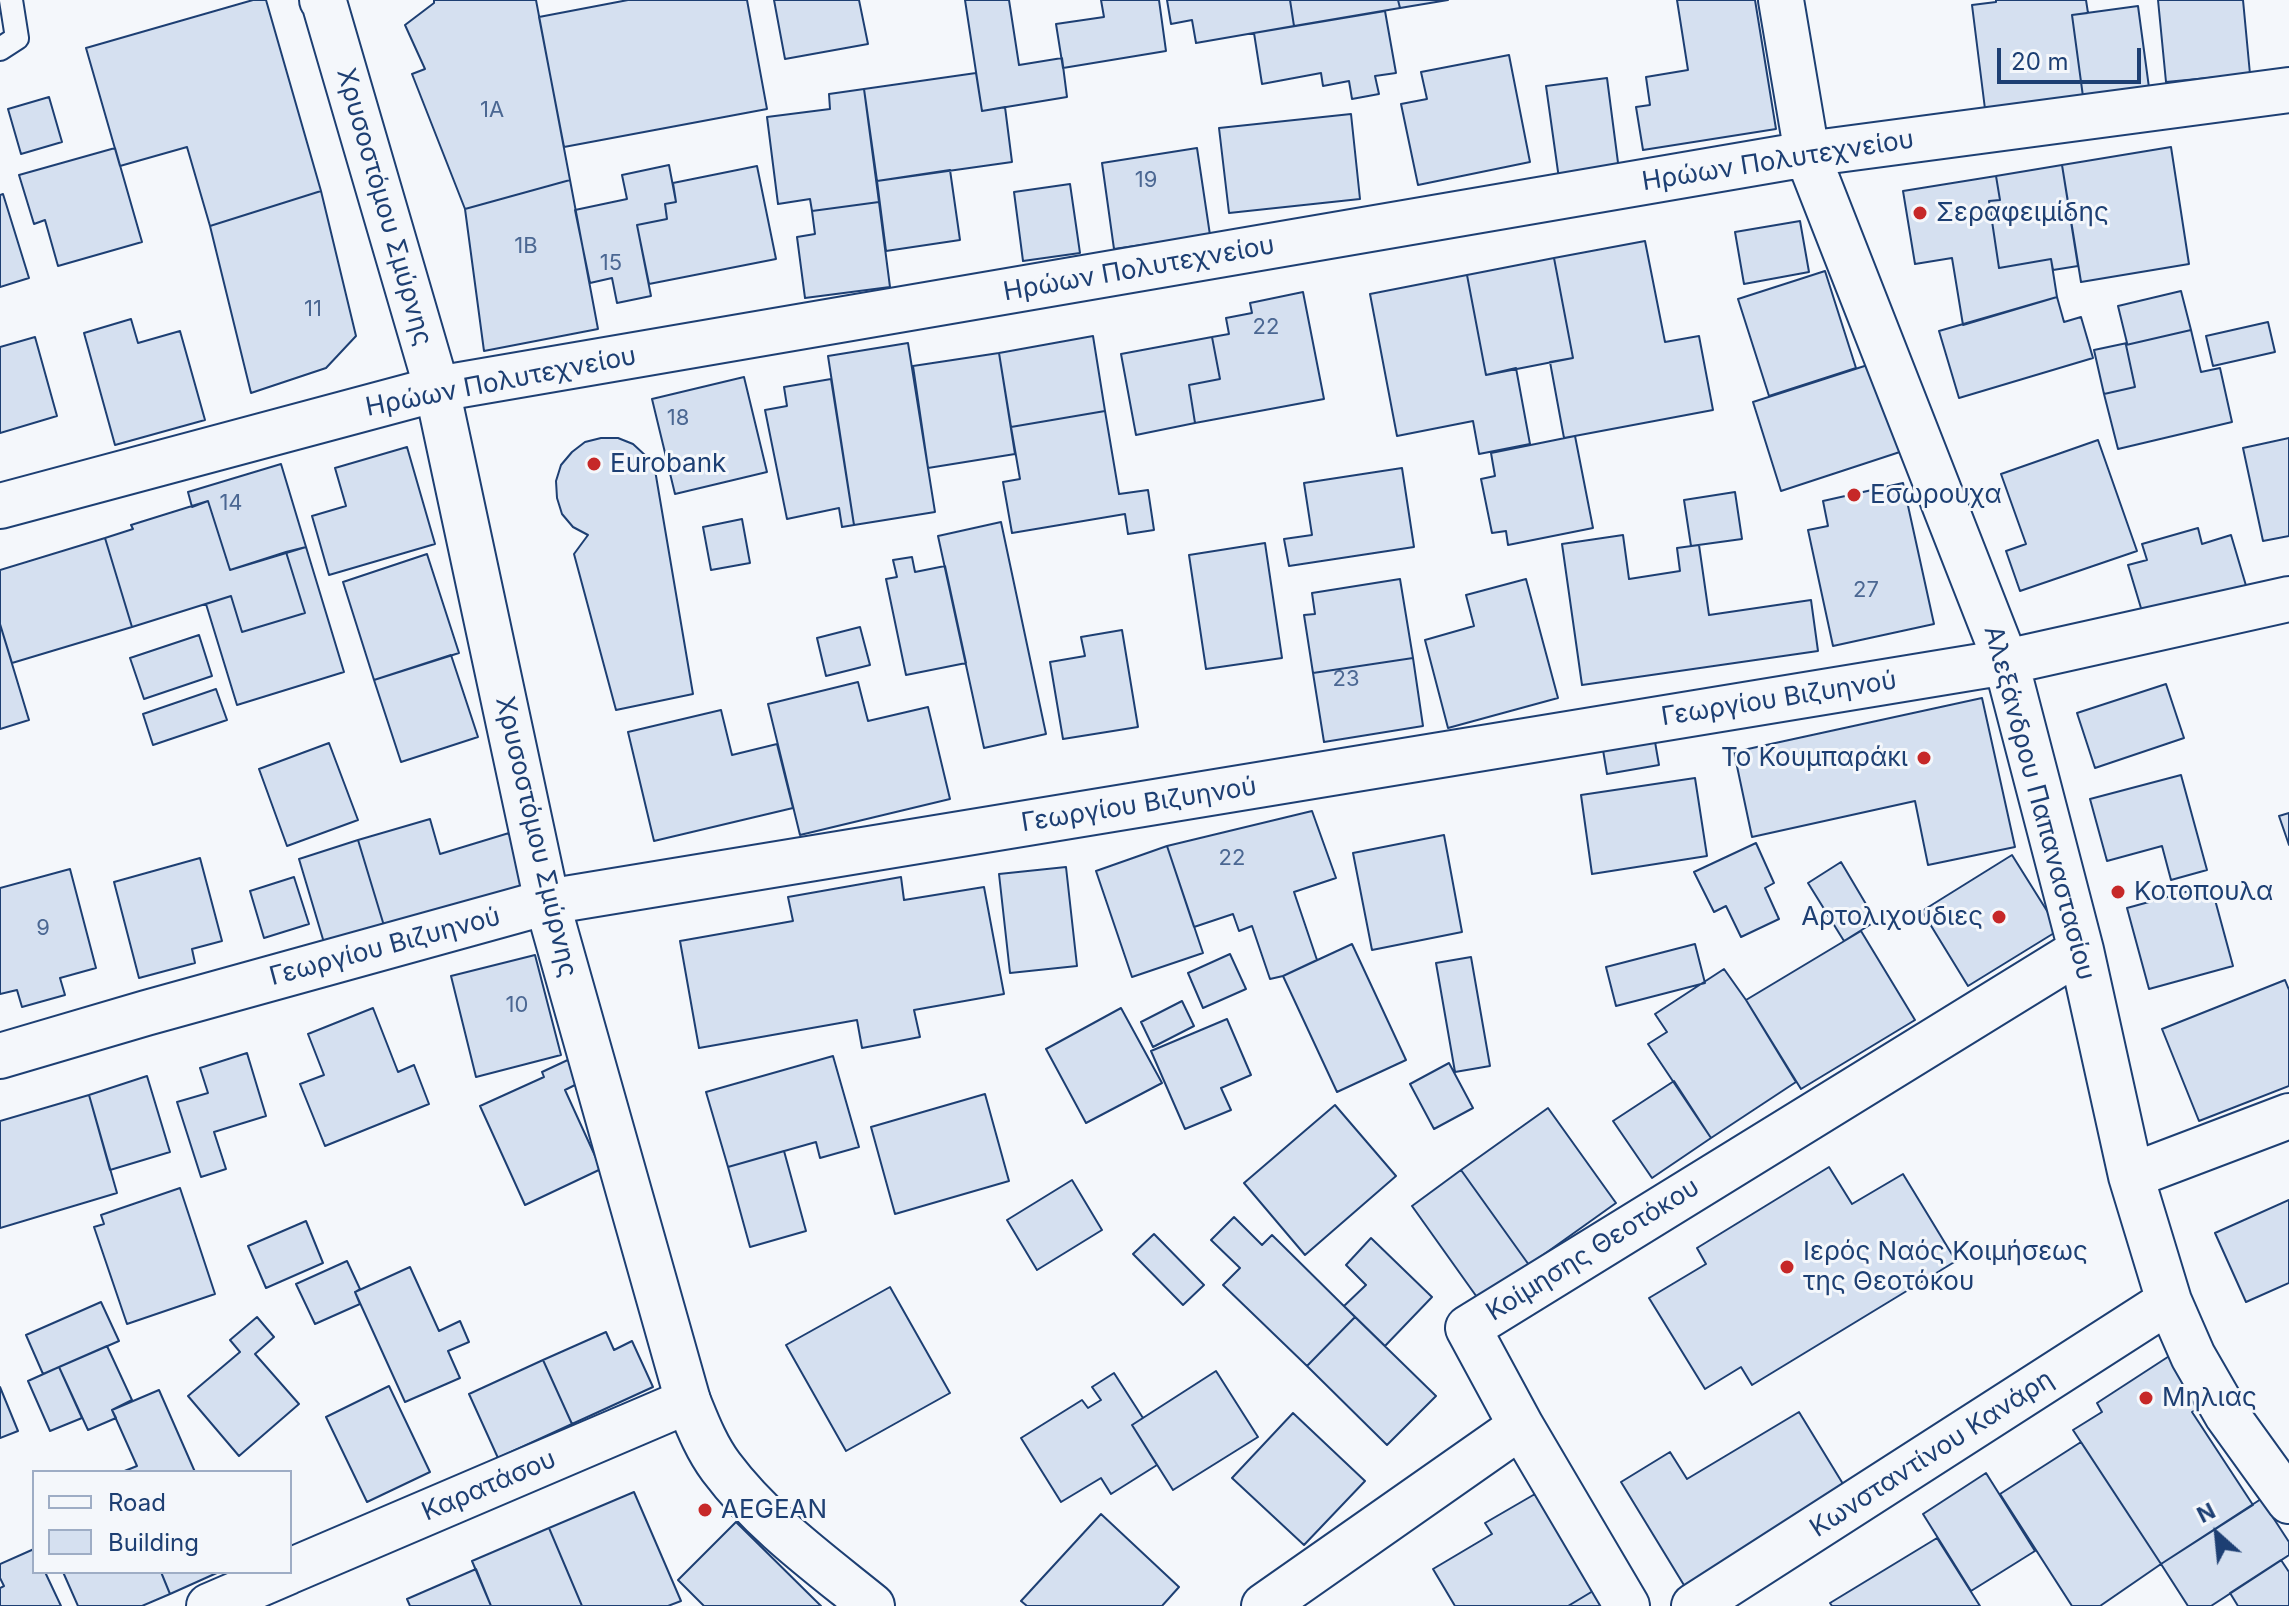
<!DOCTYPE html>
<meta charset="utf-8">
<style>
body{margin:0}
#map{position:relative;width:2289px;height:1606px;overflow:hidden;background:#f4f7fb;font-family:Inter,sans-serif}
canvas{display:block}
.legend{position:absolute;left:32px;top:1470px;width:260px;height:104px;box-sizing:border-box;background:#f4f7fb;border:2px solid #9eadc5;margin:0;padding:10px 14px;list-style:none;font-size:24px;color:#1d3f73}
.legend li{display:flex;align-items:center;gap:16px;height:40px}
.legend b{width:40px;border:2px solid #9eadc5}
.north{position:absolute;left:2177px;top:1494px;width:80px;height:80px;-webkit-text-stroke:6px #f4f7fb;paint-order:stroke;rotate:333deg;font-size:22px;font-weight:700;line-height:32px;text-align:center;color:#1d3f73}
.north::after{content:'';display:block;margin:auto;width:28px;height:36px;background:#1d3f73;clip-path:polygon(50% 0,100% 100%,50% 72%,0 100%)}
.scale{position:absolute;left:1997px;top:48px;width:144px;height:36px;box-sizing:border-box;border:4px solid #1d3f73;border-top:0;padding-left:10px;font-size:24px;line-height:28px;white-space:nowrap;color:#1d3f73;-webkit-text-stroke:6px #f4f7fb;paint-order:stroke}
</style>
<div id="map">
<canvas width="2289" height="1606"></canvas>
<ul class="legend">
<li><b style="height:10px;background:#f4f7fb"></b>Road</li>
<li><b style="height:22px;background:#d5e0f0"></b>Building</li>
</ul>
<div class="north">N</div>
<div class="scale">20 m</div>
</div>
<script>
const ctx = document.querySelector('canvas').getContext('2d');
ctx.lineJoin = 'round';
function fillPath(path, color) { ctx.fillStyle = color; ctx.fill(path, 'evenodd'); }
function strokePath(path, color, width, dash) { ctx.strokeStyle = color; ctx.lineWidth = width; ctx.lineCap = dash ? 'butt' : 'round'; ctx.setLineDash(dash || []); ctx.stroke(path); }
function write(font, color, halo, rows, align = 'center') {
  ctx.font = font + ' Inter,sans-serif'; ctx.lineWidth = 6; ctx.setLineDash([]); ctx.textBaseline = 'middle'; ctx.strokeStyle = halo; ctx.fillStyle = color; for (const [text, x, y, turn = 0] of rows) {
    ctx.save(); ctx.translate(x, y); ctx.rotate((+turn || 0) * Math.PI / 180); ctx.textAlign = isNaN(turn) ? turn : align; if (halo) ctx.strokeText(text, 0, 0); ctx.fillText(text, 0, 0); ctx.restore();
  }
}
const building = new Path2D(`
 M253 0H266L321 191 210 226 187 147 120 166 86 48Z
 M434 0H536L570 180 465 209 412 74 425 69 405 25 434 3Z
 M628 0H747L767 109 564 147 539 17Z
 M774 0H859L868 44 785 59Z
 M965 0H1009L1019 65 1062 58 1067 97 982 111Z
 M1101 0H1159L1166 51 1063 68 1056 24 1104 17Z
 M1167 0H1290L1294 26 1196 43 1192 20 1171 24Z
 M1290 0H1398L1400 8 1294 26Z
 M1398 0H1448L1400 8Z
 M1677 0H1755L1776 129 1643 150 1636 107 1650 105 1646 77 1688 70Z
 M1996 0H2086L2088 13 2072 15 2084 104 1986 117 1972 5 1996 2Z
 M2158 0H2243L2250 74 2166 82Z
 M2138 6 2150 95 2084 104 2072 15Z
 M1385 11 1396 73 1375 76 1379 94 1352 99 1349 81 1323 86 1321 73 1262 84 1254 33Z
 M1509 55 1530 162 1418 185 1401 104 1427 99 1421 72Z
 M976 73 982 111 1005 107 1012 162 877 181 864 89Z
 M1607 78 1620 178 1560 186 1546 86Z
 M864 89 879 202 812 211 810 199 778 204 767 117 830 109 829 94Z
 M49 97 62 142 21 154 8 109Z
 M1351 114 1360 199 1229 213 1219 128Z
 M2171 147 2189 264 2081 282 2062 165Z
 M115 148 142 242 58 266 45 220 34 224 19 175Z
 M1197 148 1210 235 1114 249 1102 163Z
 M669 165 676 202 665 204 667 219 637 225 651 296 617 303 612 278 590 283 575 210 627 199 622 175Z
 M2062 165 2078 266 2053 270 2051 259 1999 268 1989 201 2000 200 1996 176Z
 M757 166 776 259 649 284 637 225 667 219 665 204 676 202 673 183Z
 M950 170 960 240 886 251 877 181Z
 M1996 176 2000 200 1989 201 1999 268 2051 259 2057 297 1963 325 1952 258 1915 264 1903 191Z
 M570 180 598 329 484 351 465 209Z
 M1070 184 1080 253 1023 261 1014 192Z
 M321 191 356 336 326 368 251 393 210 226Z
 M3 194 29 278 0 287V195Z
 M879 202 890 287 805 298 797 237 815 234 812 211Z
 M1800 221 1809 272 1744 284 1735 232Z
 M1645 241 1665 342 1699 336 1713 410 1564 438 1550 362 1573 358 1554 258Z
 M1554 258 1573 358 1486 375 1467 275Z
 M1825 271 1856 368 1769 396 1738 299Z
 M1467 275 1486 375 1516 368 1530 444 1479 454 1473 421 1397 436 1370 294Z
 M2181 291 2191 330 2126 345 2135 387 2104 394 2094 350 2127 343 2118 306Z
 M1303 292 1324 399 1195 423 1189 385 1220 379 1212 337 1229 334 1226 318 1252 313 1250 303Z
 M2057 297 2064 322 2081 317 2093 358 1959 398 1939 331Z
 M131 319 138 343 180 331 205 420 115 445 84 333Z
 M2268 322 2275 352 2213 366 2206 336Z
 M2191 330 2201 372 2220 368 2232 422 2118 449 2104 394 2135 387 2126 345Z
 M1093 336 1105 411 1011 427 999 353Z
 M35 337 57 416 0 433V347Z
 M1212 337 1220 379 1189 385 1195 423 1136 435 1121 354Z
 M908 343 935 512 854 525 828 356Z
 M999 353 1015 454 928 468 913 366Z
 M1880 361 1909 449 1781 491 1753 402Z
 M744 377 767 472 675 494 652 399Z
 M831 379 854 525 842 527 839 508 787 519 765 410 787 406 784 387Z
 M1105 411 1119 494 1148 490 1154 530 1128 534 1125 514 1012 533 1003 482 1020 479 1011 427Z
 M1575 436 1593 528 1508 545 1506 531 1492 533 1481 479 1495 476 1491 453Z
 M601 438H618L633 444 646 456 655 470 693 694 616 710 574 554 588 535 573 527 562 514 557 498 556 481 561 465 572 452 585 442Z
 M2289 438V536L2263 541 2243 448Z
 M2098 440 2137 551 2020 591 2006 551 2026 544 2001 474Z
 M407 447 435 544 329 575 312 516 346 506 335 468Z
 M281 464 306 547 230 570 208 501 192 507 188 492Z
 M1402 468 1414 547 1289 566 1284 539 1312 535 1304 483Z
 M1903 483 1934 624 1833 646 1808 530 1828 526 1823 501Z
 M1735 492 1742 539 1691 546 1684 500Z
 M208 501 230 570 286 552 305 613 242 632 231 596 132 627 105 538 133 529 131 525Z
 M742 519 750 563 711 570 703 527Z
 M1001 522 1046 734 984 748 938 536Z
 M2198 528 2202 544 2231 535 2247 589 2144 618 2128 565 2147 560 2142 544Z
 M1623 535 1629 579 1680 571 1677 548 1699 545 1709 615 1811 600 1818 651 1582 685 1562 544Z
 M105 538 132 627 12 663 0 624V570Z
 M1265 543 1282 658 1206 669 1189 555Z
 M306 547 344 672 237 705 206 604 231 596 242 632 305 613 286 552Z
 M427 554 459 653 374 680 343 582Z
 M912 557 915 572 945 566 966 663 906 675 886 579 897 577 893 560Z
 M1400 579 1413 658 1313 673 1304 615 1315 614 1312 593Z
 M1526 579 1558 698 1448 728 1425 640 1474 626 1466 595Z
 M0 624 29 720 0 729Z
 M860 627 870 665 826 676 817 638Z
 M1122 630 1138 727 1063 739 1050 662 1085 656 1081 637Z
 M199 635 212 676 144 699 130 658Z
 M451 655 478 737 401 762 374 680Z
 M1413 658 1423 726 1324 742 1313 673Z
 M858 682 868 721 928 707 950 799 800 835 768 704Z
 M2166 684 2184 738 2095 768 2077 713Z
 M216 689 227 720 153 745 143 714Z
 M1982 698 2015 847 1928 865 1915 801 1752 837 1734 752Z
 M721 710 732 755 777 744 793 808 654 841 628 732Z
 M1654 736 1659 765 1607 774 1602 744Z
 M329 743 358 820 287 846 259 769Z
 M2181 775 2207 870 2171 880 2162 846 2107 861 2090 799Z
 M1695 778 1707 856 1592 874 1581 795Z
 M1312 811 1336 878 1294 892 1317 960 1283 976 1270 979 1252 926 1239 931 1233 914 1194 927 1167 846Z
 M2289 813V845L2279 816Z
 M430 819 440 854 509 833 525 886 385 929 358 840Z
 M1444 835 1462 932 1372 950 1353 853Z
 M358 840 385 929 325 946 299 859Z
 M1756 843 1774 883 1765 888 1779 919 1741 937 1726 906 1714 912 1694 872Z
 M1167 846 1203 953 1132 977 1096 871Z
 M2012 855 2059 930 1968 986 1922 911Z
 M200 858 222 941 192 949 195 963 139 978 114 882Z
 M1841 862 1876 921 1844 941 1808 883Z
 M1066 867 1077 966 1010 973 999 874Z
 M70 869 96 968 60 978 65 995 22 1007 17 990 0 994V888Z
 M294 877 309 924 264 938 250 891Z
 M901 877 904 900 984 887 1004 994 914 1010 920 1037 862 1048 857 1020 699 1048 680 941 793 921 788 897Z
 M2211 885 2233 966 2149 989 2127 908Z
 M1861 931 1915 1020 1801 1089 1746 1000Z
 M1352 944 1406 1060 1337 1092 1283 976Z
 M1695 944 1705 983 1616 1006 1606 967Z
 M1230 954 1246 989 1203 1008 1188 973Z
 M535 955 561 1055 476 1077 451 976Z
 M1471 957 1490 1066 1455 1072 1436 963Z
 M1724 969 1746 1000 1796 1082 1711 1138 1648 1044 1667 1032 1655 1014Z
 M2285 980 2289 990V1086L2199 1121 2162 1029Z
 M1182 1001 1194 1026 1153 1047 1141 1022Z
 M373 1008 398 1072 414 1065 429 1104 325 1146 300 1084 324 1075 308 1034Z
 M1121 1008 1162 1083 1086 1123 1046 1049Z
 M1227 1019 1251 1075 1221 1088 1231 1110 1185 1129 1151 1051Z
 M247 1053 266 1116 214 1132 226 1169 201 1177 177 1102 208 1093 200 1068Z
 M833 1056 859 1147 820 1158 816 1142 728 1167 706 1092Z
 M572 1058 583 1081 565 1090 601 1169 525 1205 480 1106 544 1077 542 1072Z
 M1449 1063 1473 1108 1434 1129 1410 1084Z
 M147 1076 170 1152 110 1170 89 1095Z
 M1674 1081 1711 1138 1652 1178 1613 1121Z
 M985 1094 1009 1181 895 1214 871 1127Z
 M89 1095 117 1193 0 1228V1121Z
 M1335 1105 1396 1176 1305 1255 1244 1183Z
 M1548 1108 1616 1203 1529 1265 1461 1170Z
 M784 1151 806 1231 750 1247 728 1167Z
 M1829 1167 1852 1204 1903 1174 1956 1261 1752 1385 1741 1367 1705 1389 1649 1298 1706 1264 1697 1248Z
 M1461 1170 1529 1265 1479 1300 1412 1206Z
 M1072 1180 1102 1230 1037 1270 1007 1220Z
 M180 1188 215 1294 127 1324 94 1227 104 1224 101 1215Z
 M2289 1200V1283L2246 1302 2215 1233Z
 M1234 1217 1262 1245 1272 1235 1355 1317 1307 1366 1223 1285 1240 1268 1211 1240Z
 M306 1221 323 1263 266 1288 248 1246Z
 M1154 1234 1204 1285 1183 1305 1133 1254Z
 M1371 1238 1432 1297 1385 1346 1344 1306 1366 1285 1346 1265Z
 M347 1261 360 1289 355 1292 360 1304 315 1324 296 1284Z
 M410 1267 439 1331 460 1321 469 1342 448 1351 460 1378 405 1402 355 1292Z
 M890 1287 950 1393 846 1451 786 1345Z
 M101 1302 119 1341 43 1374 26 1335Z
 M257 1317 274 1337 255 1354 299 1404 239 1456 188 1396 240 1352 230 1340Z
 M1355 1317 1436 1396 1387 1445 1307 1366Z
 M606 1332 614 1350 632 1341 653 1387 572 1424 543 1360Z
 M107 1346 132 1400 112 1410 116 1418 88 1430 59 1367Z
 M2177 1351 2210 1401 2192 1412 2253 1505 2161 1564 2073 1430 2102 1412 2097 1403Z
 M543 1360 572 1424 498 1458 469 1394Z
 M59 1367 82 1418 50 1431 28 1381Z
 M1216 1371 1258 1437 1173 1490 1132 1425Z
 M1114 1373 1143 1418 1132 1425 1157 1465 1111 1494 1101 1478 1061 1502 1021 1438 1082 1400 1088 1408 1101 1400 1092 1387Z
 M389 1386 430 1472 367 1502 326 1417Z
 M0 1387 18 1431 0 1438Z
 M159 1390 195 1472H122L137 1466 112 1410Z
 M1799 1412 1851 1497 1690 1595 1621 1482 1670 1452 1687 1479Z
 M1293 1413 1365 1481 1304 1545 1232 1478Z
 M2081 1442 2161 1564 2100 1606H2072L2000 1494Z
 M1986 1473 2035 1551 1971 1591 1923 1514Z
 M634 1492 681 1601 668 1606H582L549 1528Z
 M1535 1494 1593 1591 1568 1606H1455L1433 1569 1492 1534 1485 1523Z
 M2261 1499 2289 1542V1555L2211 1606H2188L2161 1564Z
 M1101 1514 1179 1587 1162 1606H1027L1021 1601Z
 M736 1522 821 1606H704L678 1580Z
 M549 1528 582 1606H491L472 1561Z
 M1937 1538 1980 1606H1832L1830 1603Z
 M34 1549V1572H45L61 1606H0V1588L4 1586 0 1578V1564Z
 M2281 1560 2289 1572V1606H2238L2230 1593Z
 M476 1569 491 1606H410L407 1599Z
 M63 1572H161L170 1594 142 1606H78Z
 M161 1572H219L170 1594Z
 M1593 1591 1602 1606H1568Z`);
fillPath(building, '#d5e0f0');
strokePath(building, '#1d3f73', 2);
const lane = new Path2D(`
 M0 49 17 38 11 0`);
const street = new Path2D(`
 M1781 0 1807 154 2006 662 2081 950 2131 1176 2169 1301 2193 1356 2227 1415 2289 1501
 M0 506 437 389 1807 154 2289 90
 M0 1056 146 1013 547 902 2006 662 2289 599
 M2131 1176 2289 1116
 M1521 1426 1627 1606
 M290 1571 688 1401
 M209 1606 288 1572
 M1264 1606 1521 1426 1468 1328 2081 950
 M1694 1606 2169 1301`);
const secondary = new Path2D(`
 M322 0 324 2 437 389 547 902 688 1401C697 1423 706 1447 721 1467 762 1522 819 1563 872 1606`);
strokePath(lane, '#1d3f73', 26);
strokePath(street, '#1d3f73', 48);
strokePath(secondary, '#1d3f73', 48);
strokePath(lane, '#f4f7fb', 22);
strokePath(street, '#f4f7fb', 44);
strokePath(secondary, '#f4f7fb', 44);
for (const [x, y, r, color] of [
 [1920,213,8,"#c62828"],
 [594,464,8,"#c62828"],
 [1854,495,8,"#c62828"],
 [1924,758,8,"#c62828"],
 [2118,892,8,"#c62828"],
 [1999,917,8,"#c62828"],
 [1787,1267,8,"#c62828"],
 [2146,1398,8,"#c62828"],
 [705,1510,8,"#c62828"]
]) { const dot = new Path2D(); dot.arc(x, y, r, 0, 2 * Math.PI); ctx.fillStyle = color; ctx.fill(dot); strokePath(dot, '#f4f7fb', 3); }
write('22px', '#4b6792', null, [
 ["1Α",492,110],
 ["19",1146,180],
 ["1Β",526,246],
 ["15",611,263],
 ["11",313,309],
 ["22",1266,327],
 ["18",678,418],
 ["14",231,503],
 ["27",1866,590],
 ["23",1346,679],
 ["22",1232,858],
 ["9",43,928],
 ["10",517,1005]
]);
write('26px', '#1d3f73', '#f4f7fb', [
 ["Ηρώων Πολυτεχνείου",1778,161,-9],
 ["Χρυσοστόμου Σμύρνης",384,207,74],
 ["Ηρώων Πολυτεχνείου",1139,269,-10],
 ["Ηρώων Πολυτεχνείου",501,382,-11],
 ["Γεωργίου Βιζυηνού",1779,699,-9],
 ["Αλεξάνδρου Παπαναστασίου",2039,803,75],
 ["Γεωργίου Βιζυηνού",1139,805,-9],
 ["Χρυσοστόμου Σμύρνης",536,837,77],
 ["Γεωργίου Βιζυηνού",385,947,-15],
 ["Κοίμησης Θεοτόκου",1593,1250,-32],
 ["Κωνσταντίνου Κανάρη",1932,1454,-33],
 ["Καρατάσου",489,1486,-23]
]);
write('26px', '#1d3f73', '#f4f7fb', [
 ["Σεραφειμίδης",1936,213],
 ["Eurobank",610,464],
 ["Εσωρουχα",1870,495],
 ["Το Κουμπαράκι",1908,758,"right"],
 ["Κοτοπουλα",2134,892],
 ["Αρτολιχουδιες",1983,917,"right"],
 ["Ιερός Ναός Κοιμήσεως",1803,1252],
 ["της Θεοτόκου",1803,1282],
 ["Μηλιας",2162,1398],
 ["AEGEAN",721,1510]
], 'left');
</script>
